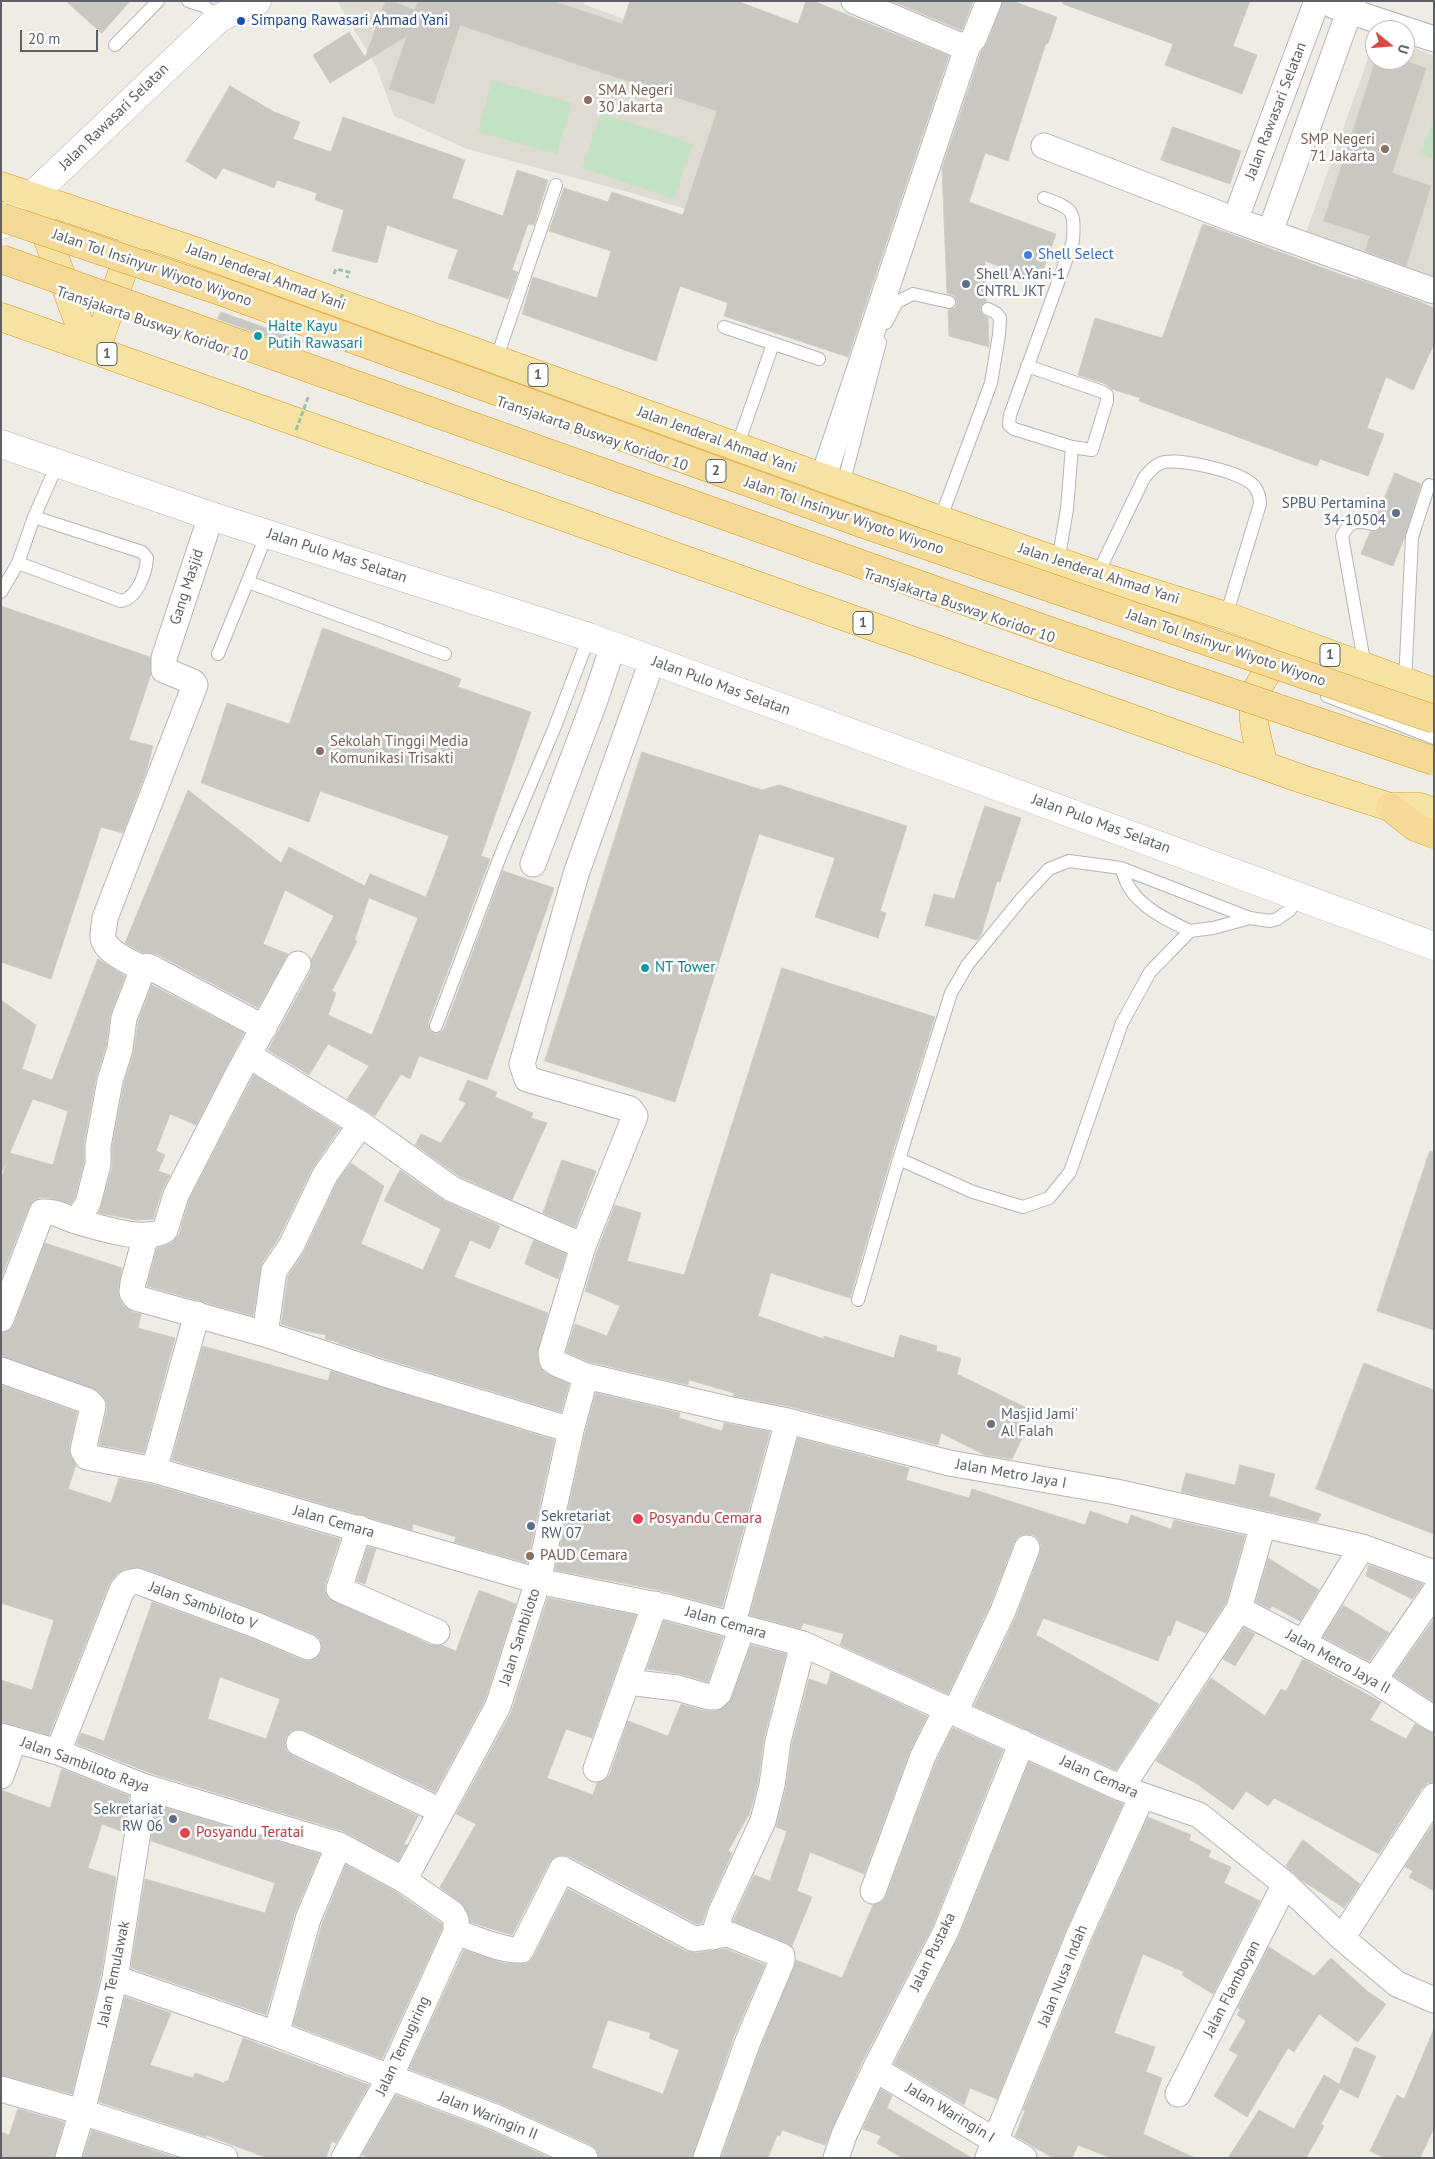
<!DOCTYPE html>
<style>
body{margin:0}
#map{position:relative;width:1435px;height:2159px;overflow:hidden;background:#eeece5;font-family:"PT Sans",sans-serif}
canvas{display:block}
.frame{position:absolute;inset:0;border:2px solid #5d6064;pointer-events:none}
.north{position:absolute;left:1365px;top:20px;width:50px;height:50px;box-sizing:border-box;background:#fff;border:1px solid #bebfc1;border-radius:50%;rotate:107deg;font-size:14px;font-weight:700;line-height:20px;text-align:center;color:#5d6064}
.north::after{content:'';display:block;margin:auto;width:18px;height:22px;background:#da483f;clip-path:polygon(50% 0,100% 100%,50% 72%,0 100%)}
.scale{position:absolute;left:20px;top:30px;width:78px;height:22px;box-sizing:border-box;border:2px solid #5d6064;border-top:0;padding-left:6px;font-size:15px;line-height:18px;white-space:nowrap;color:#5d6064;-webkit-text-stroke:4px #fff;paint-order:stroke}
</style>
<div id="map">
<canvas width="1435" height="2159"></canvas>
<div class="frame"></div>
<div class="north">U</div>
<div class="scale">20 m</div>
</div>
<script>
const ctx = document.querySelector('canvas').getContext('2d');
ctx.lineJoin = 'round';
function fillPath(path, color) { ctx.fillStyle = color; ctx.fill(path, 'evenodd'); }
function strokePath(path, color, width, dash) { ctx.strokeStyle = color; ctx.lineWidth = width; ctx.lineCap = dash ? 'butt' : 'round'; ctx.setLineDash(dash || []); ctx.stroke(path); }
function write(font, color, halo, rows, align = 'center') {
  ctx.font = font + ' "PT Sans",sans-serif'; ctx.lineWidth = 5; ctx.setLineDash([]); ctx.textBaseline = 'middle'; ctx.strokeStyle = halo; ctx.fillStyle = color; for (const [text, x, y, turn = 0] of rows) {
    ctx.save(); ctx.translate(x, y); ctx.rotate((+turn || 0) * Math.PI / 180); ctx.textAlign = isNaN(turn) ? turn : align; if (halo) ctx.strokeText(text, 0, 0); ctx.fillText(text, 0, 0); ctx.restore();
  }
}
fillPath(new Path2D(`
 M337 1H586L583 4 785 78 749 228 628 192 467 149 394 116 376 66Z
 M1375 39V60H1405V44L1434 56V280L1304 238Z`), '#dedbd3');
fillPath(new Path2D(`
 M492 80 572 103 557 154 478 132Z
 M601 113 693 144 674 199 582 168Z
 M1434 119V159L1420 154Z`), '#c4e3c4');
const building = new Path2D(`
 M66 1H130L102 33Z
 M386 1H391L415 10 418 1H553L622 24 630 1H737L798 24 806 1H813L949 56 848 357 724 316 728 303 680 286 656 361 522 314 533 277 597 298 611 251 549 231 564 188 608 202 612 192 683 215 717 111 460 25 434 104 389 89 407 36 330 83 313 55 349 32 365 57Z
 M892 1H973L962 30Z
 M1003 1H1012L1057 17 1048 44 1046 43 1008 161 985 153 969 202 1056 234 1039 281 985 261 987 301 983 303 980 309 982 314 988 318 989 347 949 336 948 310 955 308 957 303 955 296 947 293 942 168 981 52 987 43Z
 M1063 1H1250L1233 46 1257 55 1242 94 1165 65 1173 44 1063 4Z
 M1376 60H1403L1426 68 1392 173 1431 186 1406 266 1365 251 1370 236 1324 221Z
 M230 86 274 112 300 122 293 139 331 152 343 117 465 160 452 198 503 216 517 170 548 180 534 225 528 224 512 270 518 272 508 299 448 278 458 250 387 225 377 263 332 251 344 210 315 200 317 193 277 180 274 188 223 168 216 179 186 161Z
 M1173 127 1241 151 1230 184 1161 160Z
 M1203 224 1356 280 1357 279 1418 301 1434 308V344L1413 390 1386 377 1367 428 1384 434 1368 476 1320 459 1317 466 1139 401 1140 398 1112 389 1106 384 1078 375 1095 318 1162 338Z
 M221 312 303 341 300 349 218 319Z
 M1395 473 1421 484 1404 539 1393 566 1361 554 1370 532 1377 531 1382 526 1381 521 1377 517Z
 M1 606 150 657 151 674 129 740 153 746 146 772 123 833 101 827 51 979 1 962Z
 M323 628 461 679 458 687 531 712 481 856 490 859 428 1023 430 1031 438 1034 444 1029 503 871 554 888 487 1080 419 1056 410 1079 401 1074 375 1116 347 1099 369 1066 328 1044 309 1075 268 1050 311 971V960L334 916 285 890 263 944 288 954 258 1008 157 954 143 953 125 943 188 790 281 863 289 847 365 886 370 874 426 897 449 836 320 791 309 822 201 783 227 703 289 724ZM369 898 418 918 372 1035 328 1015 336 993 332 991 357 941 355 940Z
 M642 752 762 790 779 785 907 826 880 911 886 913 878 938 815 917 835 858 759 834 675 1102 545 1061Z
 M985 806 1021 818 1000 882 997 881 981 935 977 940 925 925 934 894 954 899Z
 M98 959 125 976 110 1016 106 1046 96 1078 84 1143V1162L75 1197 71 1204 49 1198 41 1197 33 1201 29 1207 1 1278V1180L7 1161 1 1173V1000L36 1025 22 1069 52 1080ZM33 1099 68 1111 53 1165 10 1153Z
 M782 968 935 1017 891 1157 850 1298 771 1273 758 1316 824 1339V1336L894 1358 900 1335 937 1346 936 1351 961 1358 957 1374 1035 1412 1012 1459 985 1455 941 1433 938 1445 792 1407 733 1396 734 1393 689 1380 688 1385 590 1362 566 1352 575 1324 607 1336 620 1306 585 1291 597 1251 615 1205 641 1213 627 1261 684 1275Z
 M152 985 244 1033 196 1125 170 1114 156 1151 165 1155 158 1171 170 1175 162 1191 153 1219 136 1220 99 1213 112 1168V1147L124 1084 134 1051 138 1022Z
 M254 1075 340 1128 312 1169 278 1239 262 1263 253 1316 147 1286 157 1248 171 1243 179 1235 189 1200Z
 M468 1080 497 1092 495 1097 533 1113 531 1118 547 1123 512 1200 459 1176 415 1145 421 1134 441 1143 466 1103 459 1100Z
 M1430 1151 1434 1152V1330L1377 1311Z
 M562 1160 596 1171 575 1227 543 1213Z
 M351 1163 384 1186 361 1244 423 1270 441 1229 384 1201 400 1170 446 1202 500 1226 490 1249 470 1240 454 1277 548 1313 537 1355 540 1367 544 1372 569 1384 561 1412 386 1359 338 1343 339 1342 325 1339 326 1335 300 1330 281 1324 288 1276 304 1252 337 1182Z
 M534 1240 566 1254 558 1279 525 1264Z
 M45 1243 122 1268 118 1290 120 1299 124 1306 132 1312 141 1314 138 1328 175 1338 144 1453 99 1445 107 1409V1402L98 1391 1 1356V1333L10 1330 14 1324Z
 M203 1346 328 1381 331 1371 554 1440 527 1563 454 1542 456 1537 413 1524 412 1530 172 1460Z
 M1364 1363 1434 1390V1534L1316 1489Z
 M1 1385 77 1412 69 1448 71 1457 76 1465 68 1489 111 1503 119 1478 151 1484 340 1539 325 1585V1592L328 1598 431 1645H441L456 1651 479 1590 516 1604 485 1700 435 1792 305 1730 298 1729 291 1731 286 1737 285 1745 287 1751 293 1756 418 1816 404 1844 407 1845 398 1861 343 1831 150 1773 77 1744 81 1733 104 1741 152 1602 251 1638 302 1660 309 1661 316 1659 321 1652 322 1646 320 1639 314 1634 261 1612 142 1568 124 1569 117 1574 109 1584 49 1735 1 1722V1680L32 1690 54 1620 1 1603ZM220 1677 280 1699 266 1739 208 1719Z
 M596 1393 680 1413 679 1418 722 1431 724 1423 770 1432 722 1607 659 1590 555 1570 585 1433Z
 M798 1438 909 1468 906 1480 969 1498 972 1489 1085 1525 1090 1511 1128 1524 1131 1515 1171 1529 1174 1520 1245 1536 1226 1603 1206 1633 1176 1620 1170 1636 1168 1635 1158 1661 1043 1618 1036 1635 1159 1704 1116 1770 974 1706 1016 1617 1040 1553 1041 1545 1038 1539 1033 1535 1024 1534 1018 1537 1014 1543 990 1605 948 1694 840 1645 844 1634 803 1623 801 1629 750 1615Z
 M1240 1465 1275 1474 1269 1496 1321 1514 1317 1522 1181 1492 1186 1473 1235 1485Z
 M368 1547 376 1549 365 1584 357 1581Z
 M1268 1558 1319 1590 1300 1621 1272 1606 1270 1609 1256 1602Z
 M1369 1565 1423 1584 1412 1599 1366 1576Z
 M548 1598 636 1615 592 1738 566 1729 547 1778 593 1795 597 1783 605 1780 610 1774 628 1721 668 1736 681 1704 705 1711H715L729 1703 751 1645 786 1654 764 1737 758 1782 749 1816H748L728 1851 732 1853 708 1906 702 1923 697 1924 569 1856 562 1855 555 1857 549 1863 512 1935 470 1922 464 1906 440 1887 476 1824 456 1814 511 1713Z
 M1343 1605 1389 1633 1369 1661 1323 1637Z
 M1434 1619V1702L1394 1676Z
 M664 1621 723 1637 708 1682 681 1674 647 1669Z
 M1244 1628 1255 1634 1235 1666 1223 1659Z
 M1303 1659 1381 1702 1370 1720 1406 1739 1415 1724 1434 1733V1782L1427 1783 1422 1788 1379 1854 1274 1798 1268 1806 1246 1791 1233 1810 1197 1784 1156 1761 1211 1678 1265 1716 1281 1689 1286 1691Z
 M831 1672 927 1716 910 1751 864 1874 810 1852 797 1891 812 1897 792 1946 787 1943 733 1921 754 1875 770 1881 787 1831 776 1827 786 1788 792 1744 809 1679 827 1685Z
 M953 1728 1003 1750 933 1925 862 2062 825 2145 782 2130 780 2136 777 2135 768 2158H721L761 2046 796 1960 842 1978 873 1905 882 1902 886 1896 936 1762Z
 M1029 1762 1123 1804 1066 1930 997 2099 970 2088 964 2105 894 2064 959 1936Z
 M62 1769 129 1796 123 1832 102 1824 88 1868 116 1877 101 1975 72 2094 1 2075V1790L50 1808Z
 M157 1805 320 1854 294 1915 266 2015 131 1968 145 1879 265 1913 275 1883 151 1841Z
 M1148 1817 1191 1835 1189 1840 1211 1851 1208 1857 1231 1867 1224 1883 1260 1901 1213 1994 1182 1975 1184 1972 1143 1954 1114 2033 1155 2047 1146 2072 1162 2078 1143 2134 1195 2158H1111L1078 2145 1072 2158H1053L1015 2136 1025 2111 1023 2110 1092 1941Z
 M1434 1823V1891L1409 1877 1413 1871 1405 1867Z
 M1303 1840 1360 1884 1344 1908 1300 1879 1286 1866Z
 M346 1865 396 1892 442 1924V1929L382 2059 293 2025 322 1924Z
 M568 1889 687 1952 696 1953 726 1949 765 1965 734 2036 692 2158H599L597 2150 591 2145 501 2104 409 2069 464 1950 503 1963 521 1964 529 1962 534 1956ZM608 2020 651 2033 649 2038 679 2050 663 2094 592 2068Z
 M1269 1947 1314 1976 1331 1958 1367 1991 1386 2004 1358 2042 1319 2014 1294 2052 1288 2048 1247 2117 1214 2096 1238 2055 1229 2050 1246 2021 1237 2015 1240 2010 1238 2008Z
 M125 1997 171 2013 150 2065 193 2078 195 2073 224 2083 225 2081H228L243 2038 369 2085 336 2143 332 2141 326 2158H267L206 2135V2137L99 2102Z
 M1434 2029V2128L1420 2158H1384L1370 2151 1397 2095 1404 2099Z
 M1355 2047 1376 2056 1358 2098 1340 2089 1321 2124 1324 2126 1306 2158H1228L1259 2110 1294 2129 1324 2075 1339 2084Z
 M881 2089 892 2096 887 2108 972 2158H902L877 2143 881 2136 863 2129Z
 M396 2095 489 2130 550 2158H369L362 2155Z
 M18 2109 64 2122 54 2158H1V2132L9 2135Z
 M92 2130 177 2158H83Z`);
fillPath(building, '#c9c7c2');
strokePath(building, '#d2cdc4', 1);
const service = new Path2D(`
 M188 1 204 6 219 18
 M115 45 158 1
 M1044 198C1073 209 1075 209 1073 241L1010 415 1009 425 1014 429 1072 447 1067 509 1058 562
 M886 323 897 302 913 294 949 302
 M724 327 819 359
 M496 360 556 185
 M1027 366 1103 392 1107 395V401L1092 450 1072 447
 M737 447 773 344
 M843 485 880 342
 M940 520 991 383 999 335 1000 318 996 313 988 309
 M18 563 121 601C137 598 146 574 147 558L142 552 34 517
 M1097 575 1144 478C1149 472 1153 466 1161 463 1178 457 1243 472 1254 486 1259 492 1260 497 1260 504L1226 616
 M248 582 445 654
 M1 592 18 563 34 517 57 465
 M218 654 267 534
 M1365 667 1342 536C1351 519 1356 521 1374 524
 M1405 682 1412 537 1429 485
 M1327 696 1434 738
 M1121 868C1124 874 1125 881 1129 887 1141 908 1169 921 1190 931
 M436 1026 501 854 554 729 589 637
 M899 1159 973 1192 1023 1207 1049 1198 1070 1172 1122 1023 1150 972 1190 931 1213 928 1250 918 1270 921 1277 919 1290 910 1296 895
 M858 1300 899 1159 951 993 968 964 1022 898 1049 869 1069 861 1121 868 1250 918`);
const minor = new Path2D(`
 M854 1 959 45H968
 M1334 6 1434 39
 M1044 146 1235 220 1434 291
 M1235 220 1317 1
 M1270 232 1353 1
 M823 478 968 45 974 38 989 1
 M652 661 576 874 522 1064 527 1079 630 1109 635 1116 583 1246 551 1353 552 1360 558 1364 586 1376 727 1409 788 1421 949 1463 1116 1492 1362 1547 1434 1573
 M533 864 595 700 613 646
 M143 969C131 962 106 953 103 938 102 932 105 923 105 918L195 685 193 682 164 670V658L211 516
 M248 1055 361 1124 452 1189 583 1246
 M77 1221 88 1203 98 1164V1146L110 1081 120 1049 124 1018 143 969 147 966 150 967 264 1028
 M146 1235 133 1283 132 1292 136 1298 265 1334 382 1373 571 1430
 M1 1319 42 1212C58 1211 64 1218 79 1222 101 1228 145 1243 165 1230L176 1195 237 1076 298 964
 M265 1334 274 1271 291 1246 325 1175 361 1124
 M1 1370 88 1401 93 1406 83 1450 87 1457 154 1470 538 1581 671 1608 803 1644 1121 1788 1199 1815 1285 1884 1342 1938 1397 1984 1434 2000
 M154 1470 197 1314
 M359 1528 339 1589 437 1632
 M1239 1609 1374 1680 1434 1719
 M733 1623 788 1421
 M1303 1643 1362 1547
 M1374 1680 1434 1593
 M628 1682 677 1688 709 1697H715L719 1693 742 1628
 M955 1712 1003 1611 1027 1548
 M1 1736 58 1752 145 1787 339 1845 404 1880 452 1913 456 1920V1932L390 2077 344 2158
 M299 1743 441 1811
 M58 1752 122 1590 128 1583 137 1581 256 1625 308 1647
 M596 1769 655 1604
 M1 1776 14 1740
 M1121 1788 1239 1609 1263 1525
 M404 1880 498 1706 538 1581 571 1430 586 1376
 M873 1891 923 1756 947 1708
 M456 1932C474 1938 502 1951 521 1950L562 1869 694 1939 728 1934 782 1956V1961L748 2041 706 2158
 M713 1937 721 1912 763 1821 772 1785 778 1741 803 1644
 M1342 1938 1434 1796
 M115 1978 276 2034 495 2117 585 2158
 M276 2034 308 1919 339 1845
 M875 2069 1024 2158
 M1 2089 82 2112 225 2158
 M1178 2094 1285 1884
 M68 2158 82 2112 115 1978 145 1787
 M836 2158 844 2135 875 2069 946 1931 1022 1742
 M988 2158 1079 1935 1142 1796`);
const tertiary = new Path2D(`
 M1 444 211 516 589 637 1434 946`);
const secondary = new Path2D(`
 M1 225 219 18 257 1`);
const trunk = new Path2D(`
 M1 186 195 251 940 520 1097 575 1226 616 1434 692
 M38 213 88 347
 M1 317 1302 779 1390 807H1420L1434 812
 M96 350 134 237
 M1264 765C1249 710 1244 690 1290 649`);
const motorway = new Path2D(`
 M1390 807 1415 827 1434 834`);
strokePath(service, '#b2b5b9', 14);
strokePath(minor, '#b2b5b9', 27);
strokePath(tertiary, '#b2b5b9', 29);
strokePath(secondary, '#b1b4b9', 29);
strokePath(trunk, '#df9b14', 29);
strokePath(motorway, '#df9b14', 29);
strokePath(new Path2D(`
 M334 274 336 269 349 272 347 278`), '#9cc1a6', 3, [5, 2.5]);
strokePath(service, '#fff', 12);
strokePath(minor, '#fff', 25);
strokePath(tertiary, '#fff', 28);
strokePath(secondary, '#fff', 28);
strokePath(trunk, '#f6e2a3', 28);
strokePath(motorway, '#f4da96', 28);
const motorwayBridge = new Path2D(`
 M1 217 220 291 864 524 1434 719
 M1 259 1061 635 1434 761`);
strokePath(motorwayBridge, '#df9b14', 29, []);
strokePath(new Path2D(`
 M339 306 343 292
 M296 430 309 395`), '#9cc1a6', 3, [5, 2.5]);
strokePath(motorwayBridge, '#f4da96', 28);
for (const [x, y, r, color] of [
 [241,21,5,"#1a4fb4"],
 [588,100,5,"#8d6e63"],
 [1385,149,5,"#8d6e63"],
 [1028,255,5,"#3f7fe0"],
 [966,284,5,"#5c6f8a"],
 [258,336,5,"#0f9aa8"],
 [1396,513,5,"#5c6f8a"],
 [320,751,5,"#8d6e63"],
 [645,968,5,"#0f9aa8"],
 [991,1424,5,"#6b7280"],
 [638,1519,6,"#e0444e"],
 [531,1526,5,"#5c6f8a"],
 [530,1556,5,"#8d6e63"],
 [173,1819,5,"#5c6f8a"],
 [185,1833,6,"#e0444e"]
]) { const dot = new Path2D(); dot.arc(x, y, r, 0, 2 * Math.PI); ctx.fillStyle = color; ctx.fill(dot); strokePath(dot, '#fff', 2); }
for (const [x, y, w] of [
 [107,354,20],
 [538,375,20],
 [716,471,20],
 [863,623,20],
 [1330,655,20]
]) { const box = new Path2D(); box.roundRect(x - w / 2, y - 11.5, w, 23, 4); ctx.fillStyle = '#fff'; ctx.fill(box); strokePath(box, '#5d6064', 1); }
write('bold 14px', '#5d6064', null, [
 ["1",107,354],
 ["1",538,375],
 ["2",716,471],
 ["1",863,623],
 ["1",1330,655]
]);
write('15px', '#164399', '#fff', [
 ["Simpang Rawasari Ahmad Yani",251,21]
], 'left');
write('15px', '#785e54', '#fff', [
 ["SMA Negeri",598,91],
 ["30 Jakarta",598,108],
 ["SMP Negeri",1375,140,"right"],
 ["71 Jakarta",1375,157,"right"],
 ["Sekolah Tinggi Media",330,742],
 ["Komunikasi Trisakti",330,759],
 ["PAUD Cemara",540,1556]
], 'left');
write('15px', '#5d6064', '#fff', [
 ["Jalan Rawasari Selatan",1276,111,-69],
 ["Jalan Rawasari Selatan",114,117,-44],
 ["Jalan Tol Insinyur Wiyoto Wiyono",152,268,19],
 ["Jalan Jenderal Ahmad Yani",266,277,20],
 ["Transjakarta Busway Koridor 10",152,324,19],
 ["Transjakarta Busway Koridor 10",592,434,19],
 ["Jalan Jenderal Ahmad Yani",717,440,20],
 ["Jalan Tol Insinyur Wiyoto Wiyono",844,516,19],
 ["Jalan Pulo Mas Selatan",337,556,18],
 ["Jalan Jenderal Ahmad Yani",1099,574,18],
 ["Gang Masjid",187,587,-72],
 ["Transjakarta Busway Koridor 10",959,606,19],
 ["Jalan Tol Insinyur Wiyoto Wiyono",1226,648,19],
 ["Jalan Pulo Mas Selatan",721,686,20],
 ["Jalan Pulo Mas Selatan",1101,824,20],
 ["Jalan Metro Jaya I",1011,1474,10],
 ["Jalan Cemara",334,1522,16],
 ["Jalan Sambiloto V",203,1606,20],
 ["Jalan Cemara",726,1623,16],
 ["Jalan Sambiloto",520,1637,-72],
 ["Jalan Metro Jaya II",1338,1662,29],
 ["Jalan Sambiloto Raya",85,1765,20],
 ["Jalan Cemara",1099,1777,24],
 ["Jalan Pustaka",933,1952,-64],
 ["Jalan Temulawak",114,1974,-78],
 ["Jalan Nusa Indah",1063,1976,-68],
 ["Jalan Flamboyan",1232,1989,-63],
 ["Jalan Temugiring",403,2046,-65],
 ["Jalan Waringin I",950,2113,31],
 ["Jalan Waringin II",488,2116,22]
]);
write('15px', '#366cbe', '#fff', [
 ["Shell Select",1038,255]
], 'left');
write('15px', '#4e5e75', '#fff', [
 ["Shell A.Yani-1",976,275],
 ["CNTRL JKT",976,292],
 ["SPBU Pertamina",1386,504,"right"],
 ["34-10504",1386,521,"right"],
 ["Sekretariat",541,1517],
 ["RW 07",541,1534],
 ["Sekretariat",163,1810,"right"],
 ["RW 06",163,1827,"right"]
], 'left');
write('15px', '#0d838f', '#fff', [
 ["Halte Kayu",268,327],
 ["Putih Rawasari",268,344],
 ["NT Tower",655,968]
], 'left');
write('15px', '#5b616d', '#fff', [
 ["Masjid Jami'",1001,1415],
 ["Al Falah",1001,1432]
], 'left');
write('15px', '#be3a42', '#fff', [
 ["Posyandu Cemara",649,1519],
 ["Posyandu Teratai",196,1833]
], 'left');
</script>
